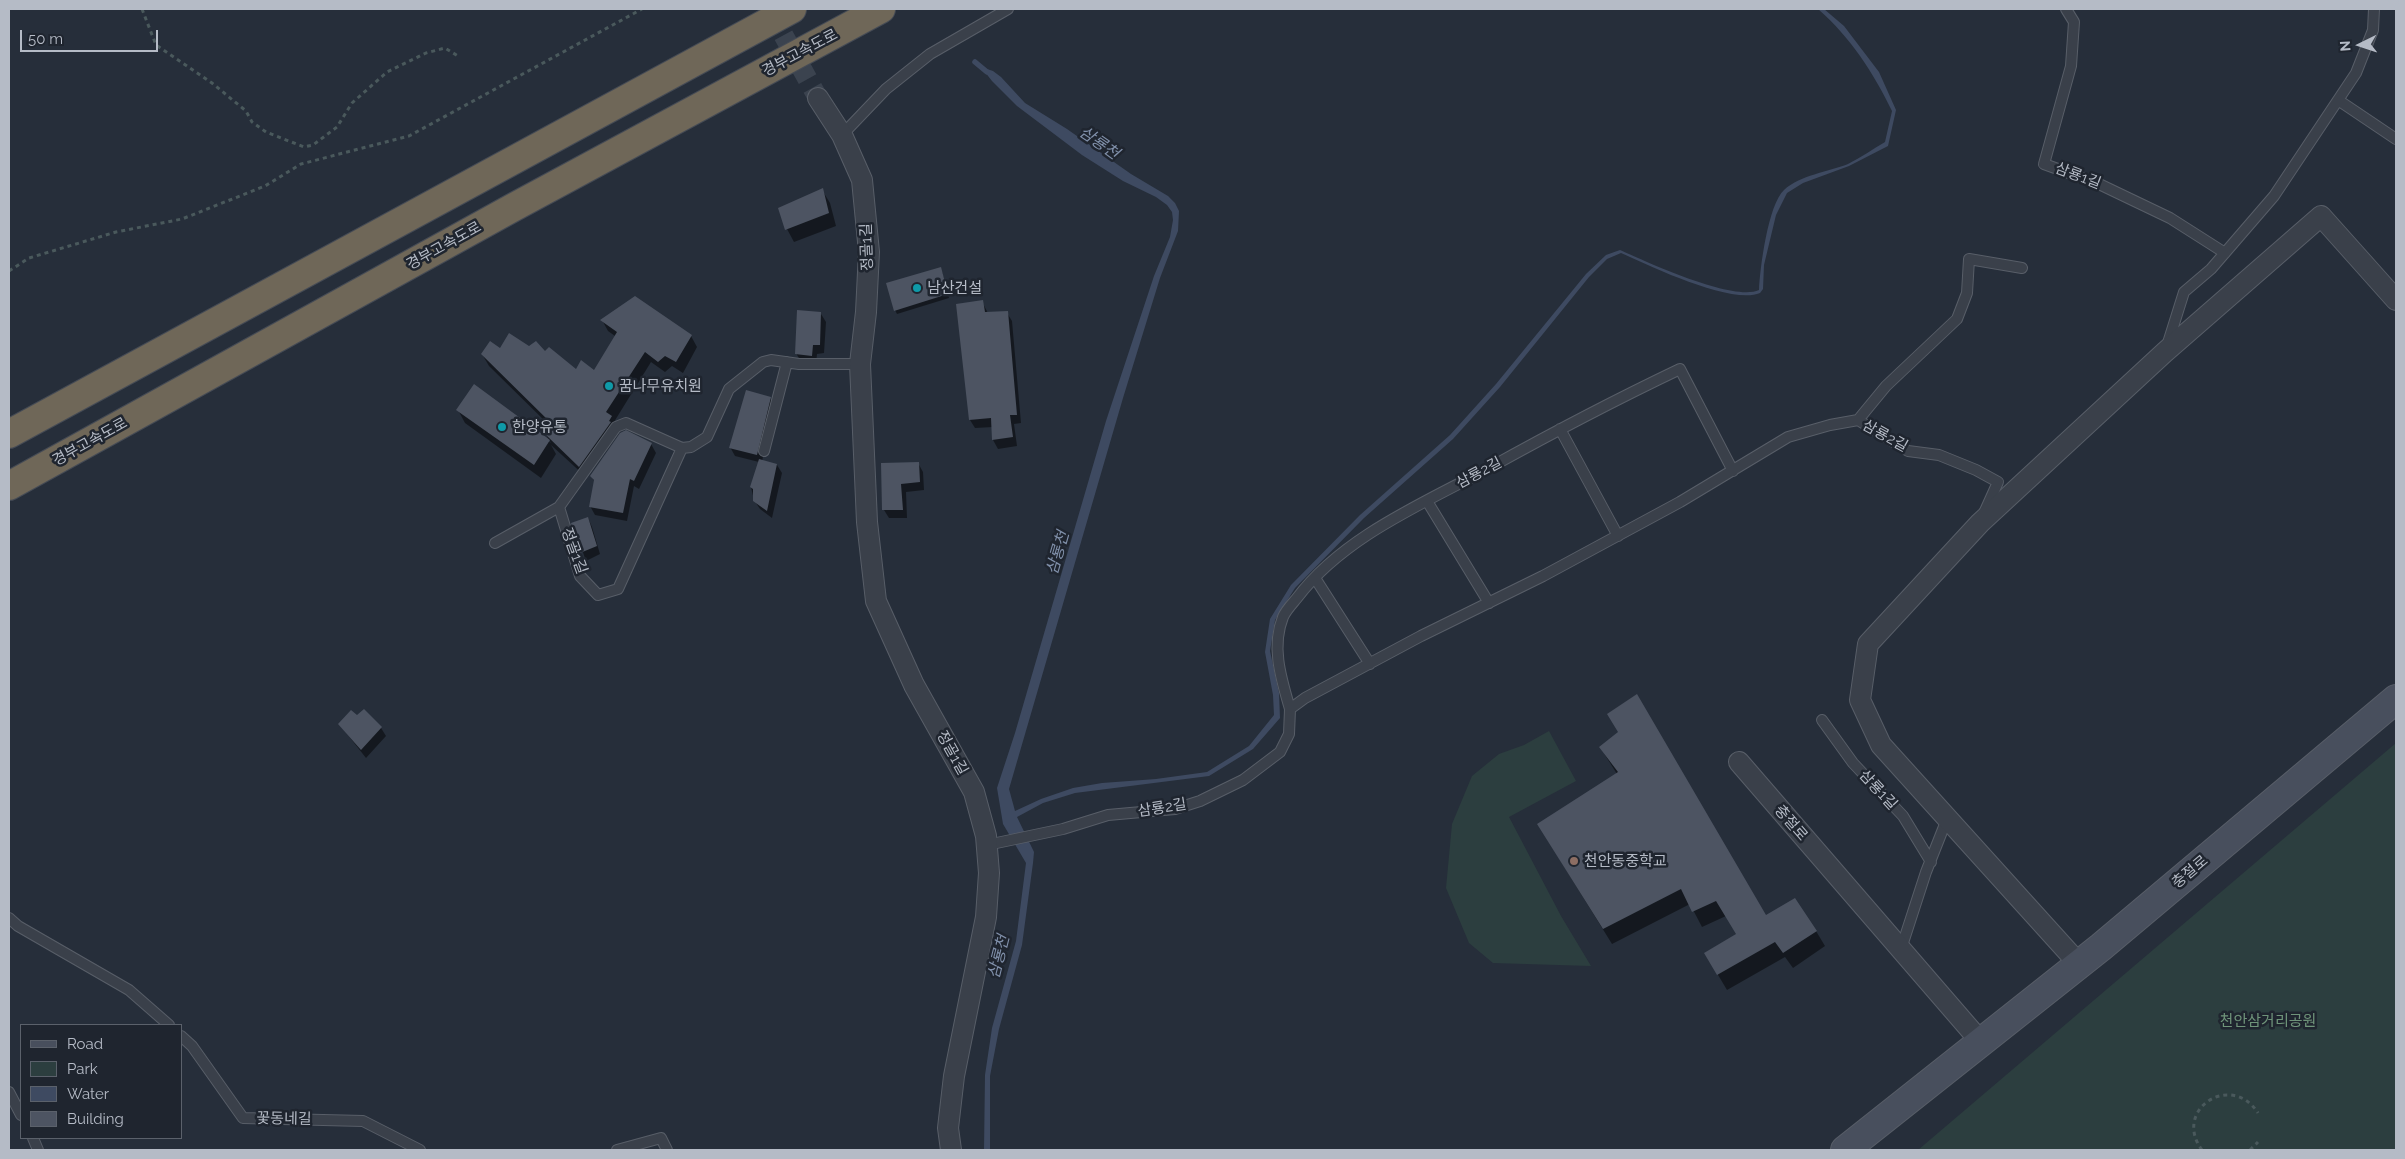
<!DOCTYPE html>
<meta charset="utf-8">
<style>
body{margin:0}
#map{position:relative;width:2405px;height:1159px;overflow:hidden;background:#262e3a;font-family:Raleway,sans-serif}
canvas{display:block}
.frame{position:absolute;inset:0;border:10px solid #b5bbc6;pointer-events:none}
.legend{position:absolute;left:20px;top:1024px;width:162px;height:115px;box-sizing:border-box;background:#1f252f;border:1px solid #5b616b;margin:0;padding:6px 9px;list-style:none;font-size:15px;color:#b5bbc6}
.legend li{display:flex;align-items:center;gap:10px;height:25px}
.legend b{width:25px;border:1px solid #5b616b}
.north{position:absolute;left:2335px;top:20px;width:50px;height:50px;-webkit-text-stroke:4px #1f252f;paint-order:stroke;rotate:266deg;font-size:14px;font-weight:700;line-height:20px;text-align:center;color:#b5bbc6}
.north::after{content:'';display:block;margin:auto;width:18px;height:22px;background:#b5bbc6;clip-path:polygon(50% 0,100% 100%,50% 72%,0 100%)}
.scale{position:absolute;left:20px;top:30px;width:138px;height:22px;box-sizing:border-box;border:2px solid #b5bbc6;border-top:0;padding-left:6px;font-size:15px;line-height:18px;white-space:nowrap;color:#b5bbc6;-webkit-text-stroke:4px #1f252f;paint-order:stroke}
</style>
<div id="map">
<canvas width="2405" height="1159"></canvas>
<div class="frame"></div>
<ul class="legend">
<li><b style="height:6px;background:#484f5d"></b>Road</li>
<li><b style="height:14px;background:#2c3e3f"></b>Park</li>
<li><b style="height:14px;background:#3e4a61"></b>Water</li>
<li><b style="height:14px;background:#4d5462"></b>Building</li>
</ul>
<div class="north">N</div>
<div class="scale">50 m</div>
</div>
<script>
const ctx = document.querySelector('canvas').getContext('2d');
ctx.lineJoin = 'round';
function fillPath(path, color) { ctx.fillStyle = color; ctx.fill(path, 'evenodd'); }
function strokePath(path, color, width, dash) { ctx.strokeStyle = color; ctx.lineWidth = width; ctx.lineCap = dash ? 'butt' : 'round'; ctx.setLineDash(dash || []); ctx.stroke(path); }
function write(font, color, halo, rows, align = 'center') {
  ctx.font = font + ' Raleway,"Noto Sans KR",sans-serif'; ctx.lineWidth = 5; ctx.setLineDash([]); ctx.textBaseline = 'middle'; ctx.strokeStyle = halo; ctx.fillStyle = color; for (const [text, x, y, turn = 0] of rows) {
    ctx.save(); ctx.translate(x, y); ctx.rotate((+turn || 0) * Math.PI / 180); ctx.textAlign = isNaN(turn) ? turn : align; if (halo) ctx.strokeText(text, 0, 0); ctx.fillText(text, 0, 0); ctx.restore();
  }
}
fillPath(new Path2D(`
 M1549 731 1576 781 1509 817 1561 916 1591 966 1493 963 1469 943 1446 888 1452 824 1472 776 1499 754 1524 745Z
 M2396 743V1150H1918Z`), '#2c3e3f');
fillPath(new Path2D(`
 M1818 9H1824L1844 26 1879 72 1896 110 1888 146 1849 166 1803 183 1787 193 1776 215 1764 265 1763 289 1760 293C1731 305 1650 266 1621 253L1607 259 1589 277 1500 387 1453 439 1364 518 1295 588 1275 620 1270 651 1279 693 1280 718 1253 749 1209 776 1075 793 1043 803 1017 817 1034 852 1033 863 1022 945 999 1029 990 1076V1150H984L985 1075 992 1028 1016 941 1026 863 1003 824 997 788 1015 733 1106 421 1154 276 1170 237 1173 220 1172 212 1167 205 1156 197 1123 181 1082 155 1017 106 992 81 981 67 993 71 1001 77 1025 103 1067 129 1131 174 1168 196 1175 203 1179 211 1178 231 1160 278 1123 398 1009 789 1015 811 1041 799 1073 788 1102 783 1156 779 1207 772 1249 746 1274 715 1273 695 1265 652 1270 619 1291 585 1360 515 1450 435 1496 384 1586 274 1606 255 1620 250C1647 262 1733 302 1759 290 1760 268 1768 205 1784 190 1800 175 1828 172 1848 164 1860 158 1873 149 1885 142L1892 111C1873 72 1851 38 1818 9Z`), '#3e4a61');
fillPath(new Path2D(`
 M822 190 830 203 836 226 794 242 787 229Z
 M942 272 949 298 897 314 895 310Z
 M982 302 988 313H1007L1012 321 1021 423 1014 424 1017 446 998 449 993 440V427L975 428 970 420Z
 M821 314 826 322 824 353 817 354 816 364 801 362 796 353Z
 M602 320 691 336 697 347 683 373 672 366 665 372 651 362 614 422 617 428 586 477 551 445 556 454 541 478 465 423 458 410 474 386 551 443 546 435 552 428 489 366 482 354 500 349 529 347 544 352 576 371 595 372 615 336 608 331Z
 M770 398 775 407 762 461 777 465 782 473 772 518 760 509 754 500 751 487 759 462 735 456 730 447Z
 M651 444 656 453 639 489 634 486 627 521 595 515 590 506 595 482 591 476Z
 M918 463 923 472 924 490 906 492 907 518H889L884 510 883 464Z
 M588 518 592 527 600 554 586 561 573 524Z
 M340 725 381 728 386 736 366 758Z
 M1600 747 1765 917 1816 931 1825 946 1793 968 1785 957 1727 990 1705 953 1737 934 1726 916 1702 927 1690 904 1612 944 1547 839 1617 774Z`), '#0007');
strokePath(new Path2D(`
 M975 62 987 72`), '#3e4a61', 5.5);
fillPath(new Path2D(`
 M823 188 829 213 785 230 778 208Z
 M941 267 948 294 894 311 886 283Z
 M635 296 692 335 676 362 665 356 658 362 645 352 606 412 612 416 609 421 611 422 579 467 545 434 553 425 481 354 490 341 500 348 509 333 529 346 536 341 545 351 549 347 576 369 581 360 594 370 617 332 600 320Z
 M983 300 985 312 1008 311 1017 415H1010L1013 437 992 440 991 418 969 420 956 304Z
 M797 310 821 312 820 345H813L812 356 795 354Z
 M474 384 550 440 534 465 456 410Z
 M746 390 771 397 757 455 729 448Z
 M626 430 652 443 634 481 630 479 623 513 589 507 594 480 590 476 620 433Z
 M759 459 777 464 767 511 753 501V489L750 487Z
 M919 462 920 482 901 484 903 510H882L881 463Z
 M588 517 597 546 580 553 571 523Z
 M1637 694 1766 915 1795 898 1817 931 1783 953 1775 942 1717 975 1704 953 1736 934 1716 901 1692 912 1681 889 1603 929 1537 824 1618 772 1599 747 1618 732 1607 714Z
 M364 709 382 727 361 750 338 724 351 710 357 715Z`), '#4d5462');
strokePath(new Path2D(`
 M769 9 818 98`), '#3b434f', 20, [20, 10]);
const lane = new Path2D(`
 M2066 9 2074 22 2071 66 2044 164 2099 184 2170 218 2225 253
 M2338 100 2396 139
 M842 135 886 89 930 54 1008 9
 M2167 346 2184 292 2211 269 2274 196 2356 73 2373 30 2374 9
 M1858 420 1886 386 1957 319 1967 293 1969 259 2022 268
 M1560 429 1618 536
 M764 451 787 362
 M1427 501 1489 603
 M559 507 580 576 598 595 618 589 682 448
 M495 543 559 507 616 427 626 423 682 448 691 447 707 437 729 389 763 362 771 360 799 364H860
 M1315 578 1370 664
 M1290 709C1281 678 1271 647 1283 617 1286 610 1292 604 1297 598 1343 537 1422 504 1489 468 1552 433 1615 400 1680 369L1733 471
 M1822 720 1853 763 1903 816 1931 862
 M987 845 1063 829 1108 815 1175 809 1200 801 1243 780 1280 752 1289 734 1290 709 1305 698 1421 636 1543 576 1680 502 1788 437 1830 425 1858 420 1908 451 1939 455 1976 470 1998 482 1984 513
 M9 918 18 926 129 990 169 1025
 M1901 949 1926 872 1947 819
 M181 1036 192 1046 243 1118 363 1121 420 1150
 M9 1092 21 1115
 M33 1138 38 1150
 M617 1150 661 1138 667 1150`);
const street = new Path2D(`
 M818 98 842 135 862 180 869 252 866 312 860 364 867 522 876 601 914 685 974 792 986 836 989 873 986 917 954 1076 948 1128 951 1150
 M1739 762 1981 1042
 M2079 964 1881 745 1860 700 1868 644 1980 523 2165 352 2321 216 2396 300`);
const secondary = new Path2D(`
 M1845 1150 2101 947 2396 699`);
const highway = new Path2D(`
 M9 434 792 9
 M9 486 514 207 881 9`);
strokePath(lane, '#585e68', 12);
strokePath(street, '#585e68', 22);
strokePath(secondary, '#585e68', 30);
strokePath(highway, '#454b55', 30);
strokePath(new Path2D(`
 M142 9 156 45 212 83 246 111 252 122 266 132 304 147 313 145 337 127 352 103 387 72 426 53 445 48 458 56
 M9 271 29 258 116 232 182 219 265 186 301 164 409 136 642 9
 M2202 1150C2172 1110 2231 1071 2258 1113
 M2250 1150 2258 1142`), '#4a595c', 3, [4, 4]);
strokePath(lane, '#3a404a', 10);
strokePath(street, '#3a404a', 20);
strokePath(secondary, '#484f5d', 28);
strokePath(highway, '#6f6758', 28);
for (const [x, y, r, color] of [
 [917,288,5,"#0f9aa8"],
 [609,386,5,"#0f9aa8"],
 [502,427,5,"#0f9aa8"],
 [1574,861,5,"#8d6e63"]
]) { const dot = new Path2D(); dot.arc(x, y, r, 0, 2 * Math.PI); ctx.fillStyle = color; ctx.fill(dot); strokePath(dot, '#1f252f', 2); }
write('15px', '#b5bbc6', '#1f252f', [
 ["경부고속도로",800,53,-28],
 ["삼룡1길",2078,176,21],
 ["경부고속도로",444,246,-29],
 ["정골1길",867,247,-92],
 ["삼룡2길",1885,436,29],
 ["경부고속도로",90,442,-29],
 ["삼룡2길",1479,473,-28],
 ["정골1길",574,551,70],
 ["정골1길",952,753,61],
 ["삼룡1길",1878,790,47],
 ["삼룡2길",1162,808,-9],
 ["충절로",1791,823,49],
 ["충절로",2190,872,-40],
 ["꽃동네길",284,1119,1]
]);
write('15px', '#b5bbc6', '#1f252f', [
 ["남산건설",927,288],
 ["꿈나무유치원",619,386],
 ["한양유통",512,427],
 ["천안동중학교",1584,861]
], 'left');
write('15px', '#6f947a', '#1f252f', [
 ["천안삼거리공원",2268,1021]
]);
write('italic 16px', '#8090aa', '#1f252f', [
 ["삼룡천",1099,143,35],
 ["삼룡천",1058,553,-74],
 ["삼룡천",999,957,-76]
]);
</script>
